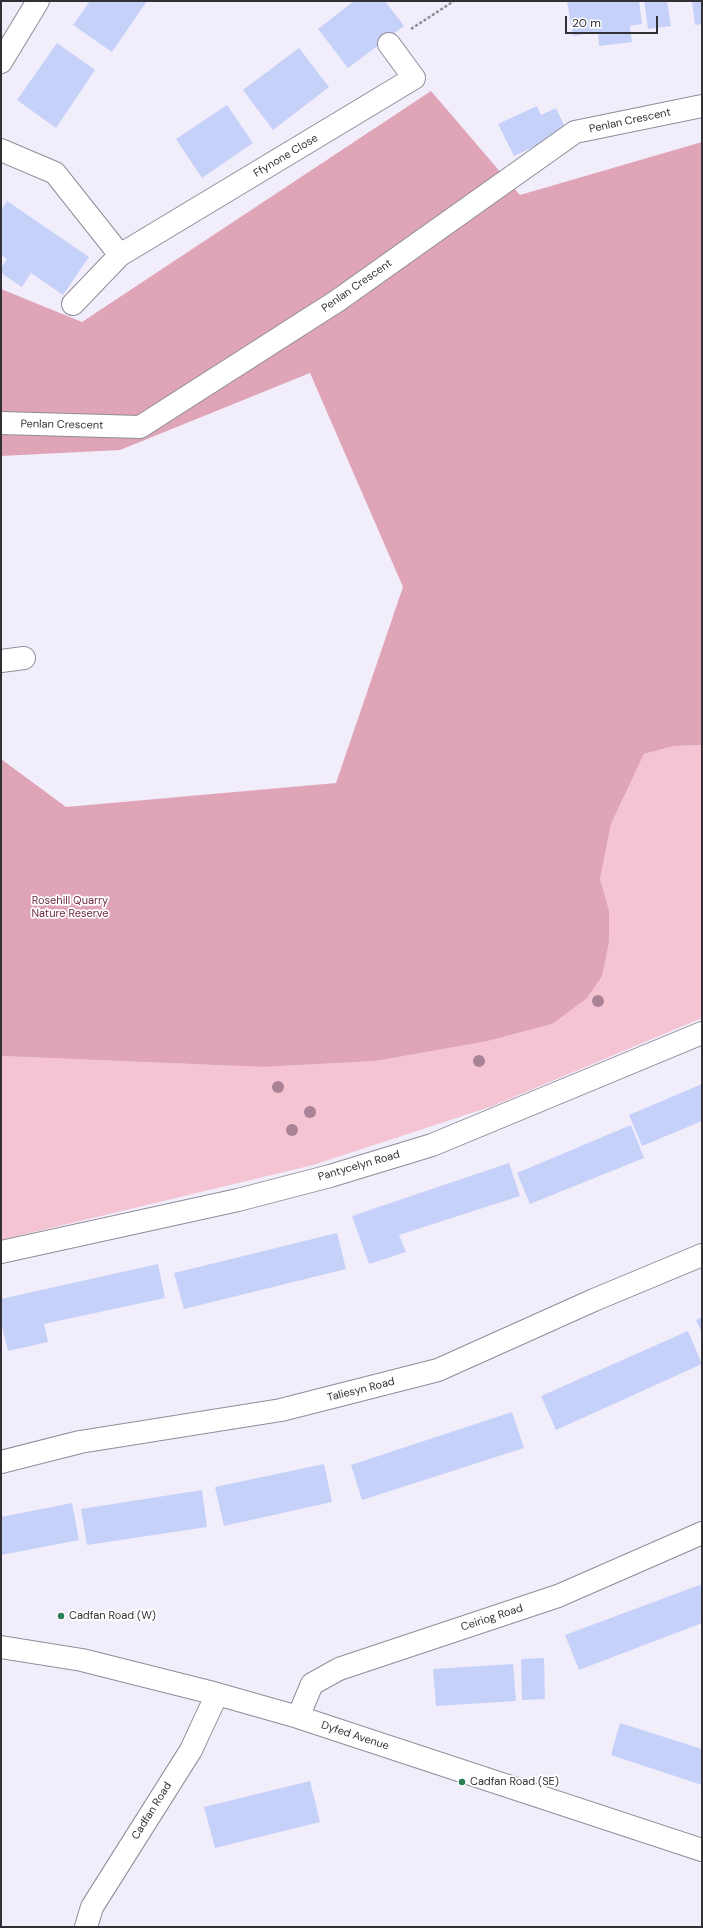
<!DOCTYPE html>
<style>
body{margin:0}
#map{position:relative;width:703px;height:1928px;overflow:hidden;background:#f2edfb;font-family:"DM Sans",sans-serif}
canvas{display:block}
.frame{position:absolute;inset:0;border:2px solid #323035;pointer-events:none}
.scale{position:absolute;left:565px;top:16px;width:93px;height:18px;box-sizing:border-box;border:2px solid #323035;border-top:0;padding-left:5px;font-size:12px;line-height:14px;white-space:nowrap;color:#323035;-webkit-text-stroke:3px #fff;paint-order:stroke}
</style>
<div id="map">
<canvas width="703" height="1928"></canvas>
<div class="frame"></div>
<div class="scale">20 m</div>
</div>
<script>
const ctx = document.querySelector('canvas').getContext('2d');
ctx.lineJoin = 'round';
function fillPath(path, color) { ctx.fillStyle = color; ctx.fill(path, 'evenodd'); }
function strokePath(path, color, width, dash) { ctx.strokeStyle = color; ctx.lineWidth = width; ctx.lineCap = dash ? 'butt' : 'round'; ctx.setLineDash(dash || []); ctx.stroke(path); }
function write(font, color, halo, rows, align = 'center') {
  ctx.font = font + ' "DM Sans",sans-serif'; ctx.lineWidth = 3.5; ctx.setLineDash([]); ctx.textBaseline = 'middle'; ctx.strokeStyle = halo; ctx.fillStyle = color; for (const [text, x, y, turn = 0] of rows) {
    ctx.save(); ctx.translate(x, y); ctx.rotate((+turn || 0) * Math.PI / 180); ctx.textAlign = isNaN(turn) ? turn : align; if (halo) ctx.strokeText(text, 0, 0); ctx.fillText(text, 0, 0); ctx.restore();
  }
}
fillPath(new Path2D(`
 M702 745V1018L490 1107 313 1165 1 1240V1056L262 1067 376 1061 488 1041 552 1024 609 942V910L600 879 611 824 644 754 674 746Z`), '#f4c4d2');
fillPath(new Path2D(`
 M431 91 520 195 702 142V745L674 746 644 754 611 824 600 879 609 910V942L602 976 587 998 552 1024 488 1041 376 1061 262 1067 1 1056V759L66 807 336 783 403 587 310 373 120 450 1 456V289L82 322Z`), '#dfa5b7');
fillPath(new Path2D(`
 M90 1H147L112 52 73 25Z
 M354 1H385L404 26 348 68 318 29Z
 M567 1H639L642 24 630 26 632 42 599 46 598 32 573 36Z
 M644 1H667L671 26 648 29Z
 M692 1H702V24L695 25Z
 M57 43 95 70 56 128 17 100Z
 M299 48 329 87 273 130 243 90Z
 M227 105 253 143 202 178 176 139Z
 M537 106 541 115 556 108 567 131 514 156 498 124Z
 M7 201 89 257 63 295 31 273 22 287 1 273V268L7 259 1 255V210Z
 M702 1084V1121L642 1146 629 1115Z
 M631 1125 644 1158 530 1204 517 1173Z
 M509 1163 520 1196 399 1235 406 1252 369 1264 352 1216Z
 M337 1233 346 1269 184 1309 174 1273Z
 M158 1264 165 1298 44 1324 48 1342 8 1351 1 1322V1299Z
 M702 1317V1333L696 1320Z
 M688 1331 702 1364 556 1430 541 1396Z
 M512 1412 524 1448 362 1500 351 1465Z
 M324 1464 332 1502 224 1526 215 1487Z
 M202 1490 207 1527 87 1545 81 1509Z
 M72 1503 79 1540 1 1555V1517Z
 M702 1584V1623L579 1670 565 1635Z
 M544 1658 545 1699 522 1700 521 1659Z
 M513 1664 516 1701 436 1706 433 1669Z
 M620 1723 702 1749V1785L611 1755Z
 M310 1781 320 1822 215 1848 204 1807Z`), '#c6d1f9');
const minor = new Path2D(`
 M1 62 38 1
 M1 150 55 173 120 255
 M73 304 120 255 414 78 389 44
 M1 423 140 427 337 301 575 132 702 106
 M1 661 24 658
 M1 1252 238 1200 330 1176 432 1145 702 1033
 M1 1462 80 1442 281 1410 438 1370 594 1300 702 1255
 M1 1647 82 1660 217 1694 298 1717 702 1850
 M298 1717 312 1684 339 1669 558 1596 702 1533
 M86 1927 92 1907 191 1750 217 1694`);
strokePath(minor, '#908c98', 24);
strokePath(new Path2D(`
 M411 29 454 1`), '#8f8c95', 2.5, [3, 2]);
strokePath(minor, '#fff', 22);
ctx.fillStyle = '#aa8296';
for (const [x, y] of [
 [598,1001],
 [479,1061],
 [278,1087],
 [310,1112],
 [292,1130]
]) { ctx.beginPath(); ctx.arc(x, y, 6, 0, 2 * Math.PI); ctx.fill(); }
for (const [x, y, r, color] of [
 [61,1616,4,"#2b8155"],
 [462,1782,4,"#2b8155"]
]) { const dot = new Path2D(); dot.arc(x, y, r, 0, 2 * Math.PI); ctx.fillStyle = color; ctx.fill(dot); strokePath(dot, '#fff', 1.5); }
write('11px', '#323035', '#fff', [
 ["Penlan Crescent",630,121,-12],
 ["Ffynone Close",286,156,-31],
 ["Penlan Crescent",357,286,-35],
 ["Penlan Crescent",62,425,1],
 ["Pantycelyn Road",359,1166,-16],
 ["Taliesyn Road",361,1390,-14],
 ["Ceiriog Road",492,1618,-18],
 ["Dyfed Avenue",355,1736,18],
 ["Cadfan Road",152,1811,-58]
]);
write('11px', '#6f2a44', '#fff', [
 ["Rosehill Quarry",70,901],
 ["Nature Reserve",70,914]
]);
write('11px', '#323035', '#fff', [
 ["Cadfan Road (W)",69,1616],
 ["Cadfan Road (SE)",470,1782]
], 'left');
</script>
